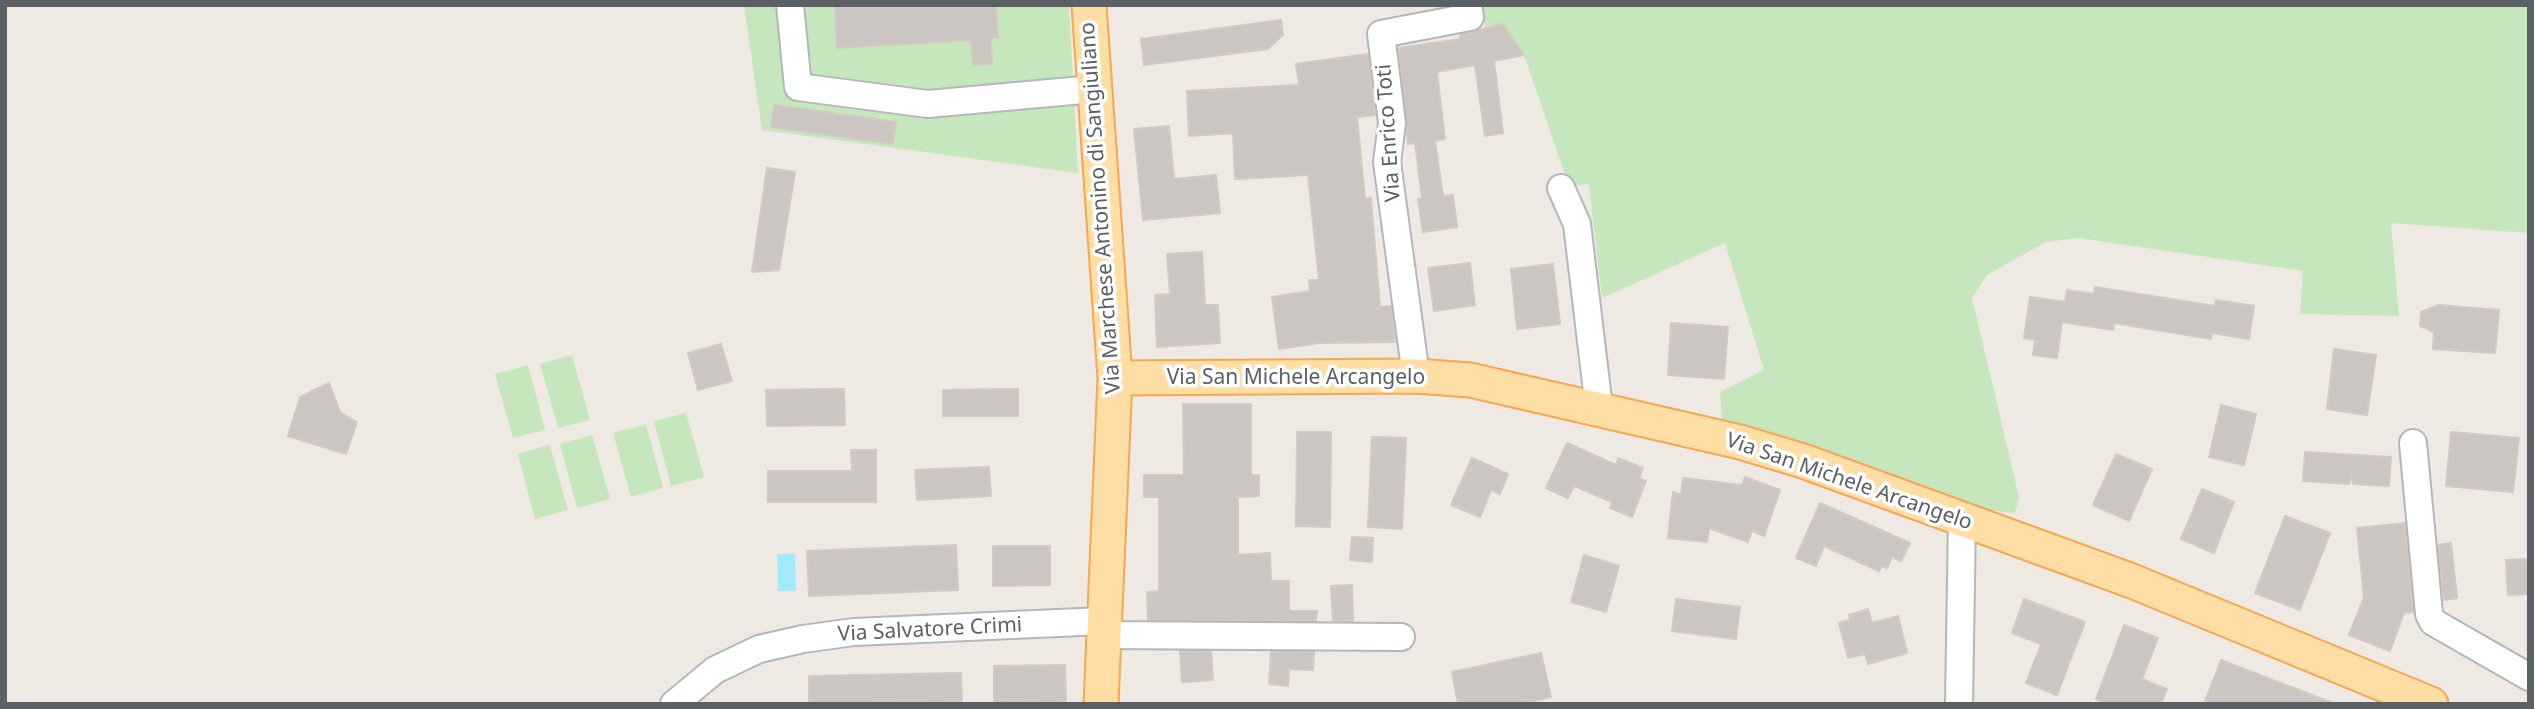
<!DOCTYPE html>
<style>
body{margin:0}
#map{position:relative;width:2534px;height:709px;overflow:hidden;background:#eee9e2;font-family:"Noto Sans",sans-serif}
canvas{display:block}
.frame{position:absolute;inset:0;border:7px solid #5a6063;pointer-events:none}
</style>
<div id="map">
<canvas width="2534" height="709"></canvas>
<div class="frame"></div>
</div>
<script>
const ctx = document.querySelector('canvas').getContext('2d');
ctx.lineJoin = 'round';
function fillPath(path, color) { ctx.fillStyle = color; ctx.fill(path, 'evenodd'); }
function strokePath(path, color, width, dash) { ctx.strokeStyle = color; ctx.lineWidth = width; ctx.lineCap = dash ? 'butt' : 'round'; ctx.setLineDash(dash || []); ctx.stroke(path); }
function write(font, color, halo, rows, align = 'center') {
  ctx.font = font + ' "Noto Sans",sans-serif'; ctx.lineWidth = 7; ctx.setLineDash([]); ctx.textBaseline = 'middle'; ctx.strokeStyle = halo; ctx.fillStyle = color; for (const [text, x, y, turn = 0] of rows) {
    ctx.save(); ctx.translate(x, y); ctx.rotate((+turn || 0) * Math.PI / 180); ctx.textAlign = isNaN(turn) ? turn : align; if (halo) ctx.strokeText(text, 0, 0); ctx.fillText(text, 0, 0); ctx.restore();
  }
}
fillPath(new Path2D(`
 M744 5H1069L1078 173 762 130Z
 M1482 5H2529V233L2391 223 2399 316 2300 314 2303 271 2078 238 2046 242 1987 275 1972 298 2019 497 2015 513 1986 510 1722 422 1720 392 1764 370 1725 243 1602 298 1589 184 1569 186 1524 55 1502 24 1485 27Z
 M572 355 590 420 558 428 540 364Z
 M528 365 545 430 513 438 495 374Z
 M686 413 704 477 671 486 654 421Z
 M646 424 663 488 631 497 613 433Z
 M592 435 610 499 577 508 560 444Z
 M550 445 568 510 535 519 518 454Z`), '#c6e7bd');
fillPath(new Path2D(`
 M777 554H795L796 591H778Z`), '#a1eaff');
const building = new Path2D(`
 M835 5H996L998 37 991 38 992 64 973 65 971 40 837 48Z
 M1281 20 1283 35 1268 49 1144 65 1141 39Z
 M1502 24 1524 55 1494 61 1503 133 1485 136 1475 65 1437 72 1445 139 1435 141 1443 196 1453 195 1457 227 1423 232 1418 199H1422L1415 143 1408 144 1399 48 1460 39V35Z
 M1368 54 1375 115 1357 117 1365 199 1371 198 1380 307 1391 306 1395 342 1319 343 1279 349 1272 297 1310 291 1309 280H1319L1308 175 1235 179 1233 133 1189 136 1187 91 1299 85 1296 64Z
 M774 105 896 122 893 144 771 127Z
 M1169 126 1174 179 1216 175 1220 213 1143 220 1134 129Z
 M767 168 795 172 779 270 752 272Z
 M1202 252 1205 305H1218L1220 343 1157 347 1155 295 1170 294 1167 254Z
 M1470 263 1475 305 1434 311 1428 268Z
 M1553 264 1560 324 1517 329 1511 269Z
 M2095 287 2215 306 2216 300 2254 306 2249 339 2212 333 2211 339 2114 323 2113 330 2062 322 2057 358 2033 355 2035 340 2024 338 2030 297 2065 302 2067 290 2094 294Z
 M2439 305 2499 310 2495 353 2433 349 2434 332 2420 326 2421 312Z
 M1671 323 1728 327 1724 379 1668 375Z
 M721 344 732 381 698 390 688 353Z
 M2334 349 2376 355 2367 415 2327 409Z
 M329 383 340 412 357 422 346 454 288 436 300 397Z
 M844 389 845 425 767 426 766 390Z
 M1018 389V416H943V390Z
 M1183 404H1251V475H1259V496L1238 497V555L1270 553 1271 581H1289V611H1317L1316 621 1148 620 1147 592 1159 591V497H1144V475H1184Z
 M2221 405 2256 414 2244 465 2209 457Z
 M1297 432H1331L1330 527 1296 526Z
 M2451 432 2519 438 2513 492 2446 486Z
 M1372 437 1406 438 1402 529 1368 527Z
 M1567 443 1616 465 1618 458 1643 468 1639 478 1646 481 1632 517 1610 508 1612 502 1574 486 1568 498 1546 488Z
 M851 450H876V502H768V471H852Z
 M2305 452 2391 457 2389 486 2353 484 2352 474 2349 484 2303 481Z
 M2116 454 2152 469 2129 521 2093 505Z
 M1472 458 1508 474 1500 494 1491 490 1480 517 1451 505Z
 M989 467 991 496 917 500 915 470Z
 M1745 477 1780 490 1764 536 1752 531 1748 542 1709 528 1707 542 1668 538 1673 492 1681 495 1683 478 1742 485Z
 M2202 489 2234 502 2214 553 2181 539Z
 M1820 503 1910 543 1901 561 1892 557 1887 568 1882 566 1879 571 1824 546 1816 566 1796 558Z
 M2285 516 2330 533 2300 610 2255 593Z
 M2405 523 2413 612 2404 613 2390 651 2349 635 2364 597 2357 528Z
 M1352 537 1373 538 1372 562 1350 560Z
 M2451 543 2457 598 2444 600 2438 545Z
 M956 545 958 590 809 596 807 551Z
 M993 546H1050V585L993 586Z
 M1584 555 1619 566 1606 612 1571 602Z
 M2529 559V594L2508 595 2506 560Z
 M1352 585 1353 621H1333L1331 586Z
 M1676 599 1740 607 1736 639 1672 631Z
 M2024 599 2085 622 2057 695 2026 683 2041 644 2012 633Z
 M1868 609 1872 623 1898 616 1907 653 1868 664 1865 654 1848 658 1839 623 1850 620 1849 615Z
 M2124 625 2158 638 2142 679 2167 689 2161 704H2108L2096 699Z
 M1180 651H1211L1213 680 1182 682Z
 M1271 652H1314L1313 670 1289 669 1288 686 1269 684Z
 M1541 653 1551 697 1520 704H1458L1452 672Z
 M2221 660 2330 702V704H2204Z
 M1065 665 1066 701 994 703V666Z
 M961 673 962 701 809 704V676Z`);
fillPath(building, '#cbc6c1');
strokePath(building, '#d3c9c0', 2);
const minor = new Path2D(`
 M790 5 798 87 928 104 1094 89
 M1561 188 1577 224 1599 408
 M1416 376 1387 162 1392 123 1381 34 1470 17 1468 5
 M2413 443 2429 614 2433 622 2529 677
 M1103 635 1401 637
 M674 704 715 670 759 649 803 639 854 632 1103 621
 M1959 704 1962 520`);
const major = new Path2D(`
 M1089 5 1115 378 1101 704
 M1115 378 1416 376 1470 380 1740 442 1803 461 2132 581 2431 704`);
strokePath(minor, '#b3b7ba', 30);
strokePath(major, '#f7a651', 37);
strokePath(minor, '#fff', 26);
strokePath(major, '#ffdea6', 33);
write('21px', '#5a6063', '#fff', [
 ["Via Enrico Toti",1389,133,-94],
 ["Via Marchese Antonino di Sangiuliano",1101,208,-94],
 ["Via San Michele Arcangelo",1296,378],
 ["Via San Michele Arcangelo",1849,482,19],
 ["Via Salvatore Crimi",930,630,-3]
]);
</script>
